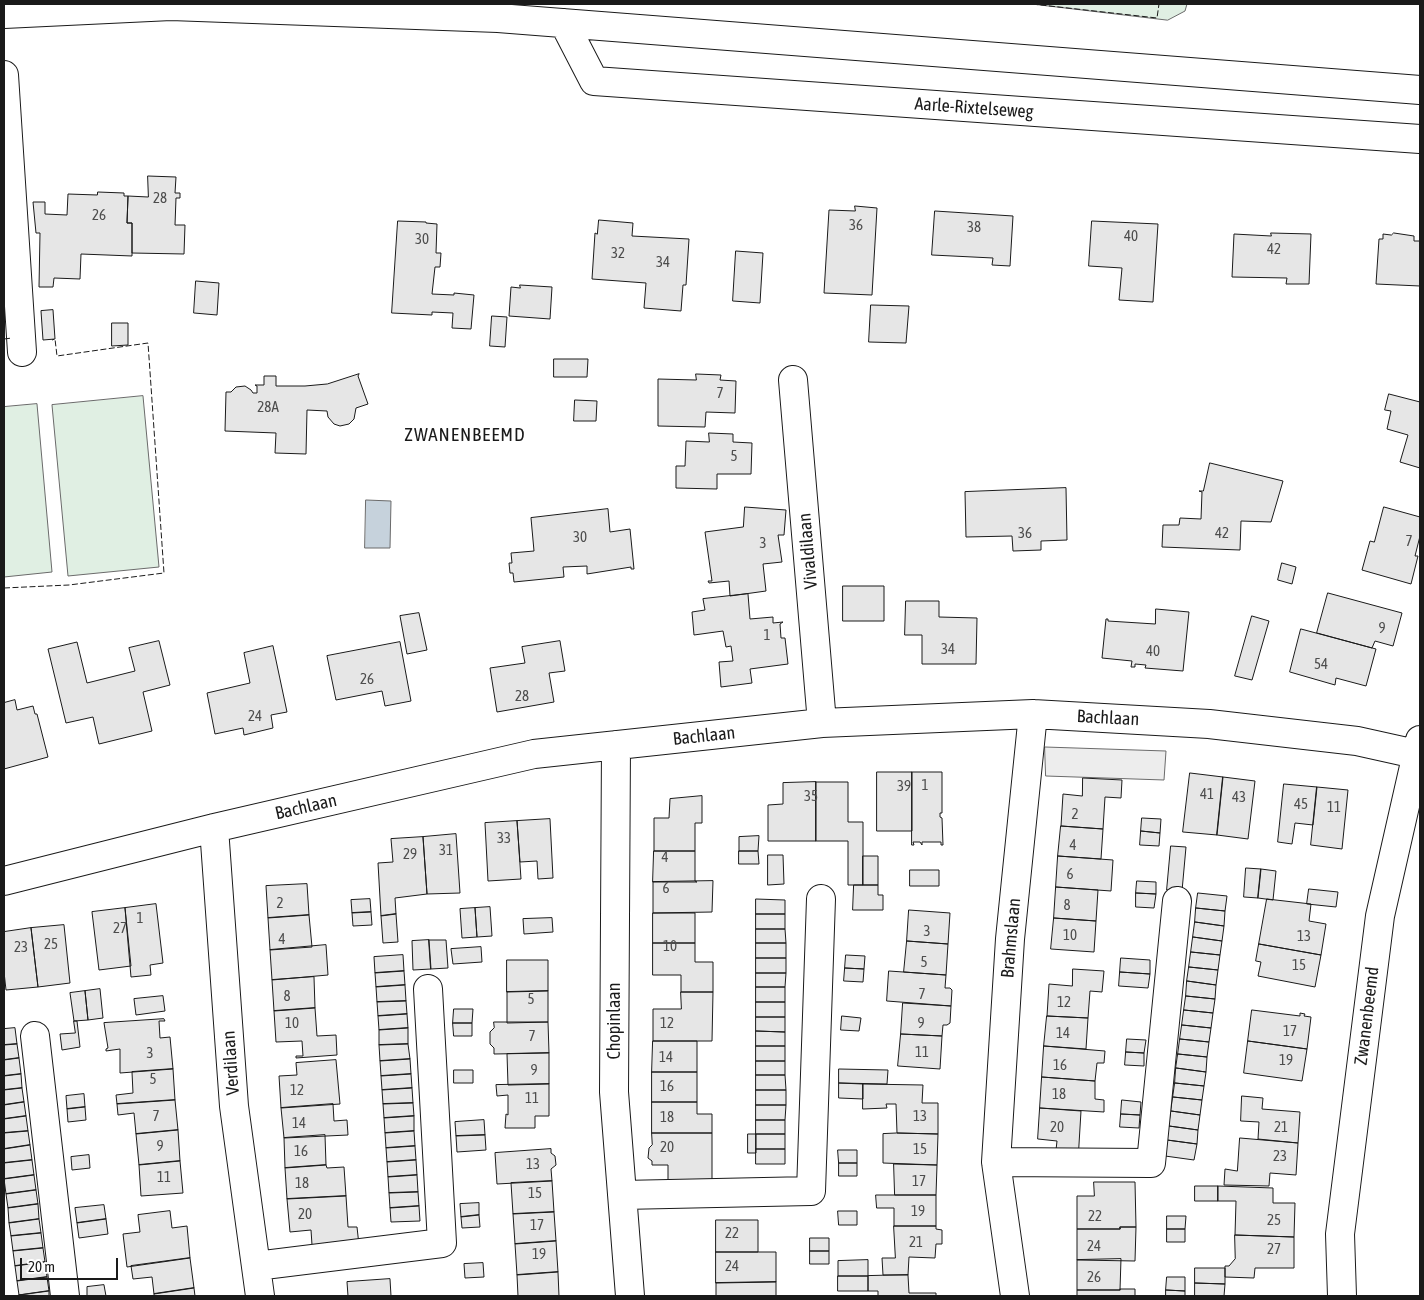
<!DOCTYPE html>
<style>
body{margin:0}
#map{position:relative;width:1424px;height:1300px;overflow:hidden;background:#fff;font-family:"Asap Condensed",sans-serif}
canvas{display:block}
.frame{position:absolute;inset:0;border:5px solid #1a1a1a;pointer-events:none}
.scale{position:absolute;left:20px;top:1258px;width:98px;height:22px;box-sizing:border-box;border:2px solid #1a1a1a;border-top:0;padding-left:6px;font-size:15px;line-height:18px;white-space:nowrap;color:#1a1a1a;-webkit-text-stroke:4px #fff;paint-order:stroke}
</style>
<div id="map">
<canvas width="1424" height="1300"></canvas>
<div class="frame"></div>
<div class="scale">20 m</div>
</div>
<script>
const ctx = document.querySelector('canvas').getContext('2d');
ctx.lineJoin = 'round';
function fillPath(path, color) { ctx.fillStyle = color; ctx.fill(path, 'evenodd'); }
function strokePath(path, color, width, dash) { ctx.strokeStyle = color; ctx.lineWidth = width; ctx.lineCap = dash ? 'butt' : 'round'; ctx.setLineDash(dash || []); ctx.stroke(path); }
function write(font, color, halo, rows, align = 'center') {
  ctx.font = font + ' "Asap Condensed",sans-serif'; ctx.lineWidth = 4; ctx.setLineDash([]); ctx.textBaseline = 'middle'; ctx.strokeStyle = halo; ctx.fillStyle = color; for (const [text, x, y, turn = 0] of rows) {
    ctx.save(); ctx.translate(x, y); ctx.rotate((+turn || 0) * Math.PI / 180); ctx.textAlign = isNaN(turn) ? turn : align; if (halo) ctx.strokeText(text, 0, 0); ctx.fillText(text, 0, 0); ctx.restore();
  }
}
const green = new Path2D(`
 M1032 4H1187L1185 11 1168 20Z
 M143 396 159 567 68 576 52 405Z
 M37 404 52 572 4 577V407Z`);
fillPath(green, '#e0efe3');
strokePath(green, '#6a6a6a', 1);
const parking = new Path2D(`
 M1045 747 1166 751 1164 780 1046 776Z`);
fillPath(parking, '#ededed');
strokePath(parking, '#6a6a6a', 1);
const water = new Path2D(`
 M366 500 391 501 390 548H365Z`);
fillPath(water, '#c6d2dc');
strokePath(water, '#6a6a6a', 1);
const building = new Path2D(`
 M148 176 176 177 175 193H180V198H176L175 225H185L184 254 132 253V223H127L128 196 148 197Z
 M98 192 124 193V196H128L127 223H132V256L81 254 80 279 54 278 53 287H39L40 233H36L33 202H45V214L67 215 68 194 97 195Z
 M855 206 877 208 872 295 824 293 829 210 855 211Z
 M935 211 1013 216 1010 266 992 265 993 258 932 255Z
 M599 220 633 223 632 236 689 239 686 285H683L681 311 644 308 646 283 592 279 595 233 597 234Z
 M398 221 426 222V223L437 224 436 253H441L440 267H435L432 294 454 295V293L474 295 471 329 452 328 453 313 432 312V315L392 313Z
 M1092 221 1158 224 1153 302 1119 300 1122 268 1089 266Z
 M1271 233 1311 234 1309 284H1286L1287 278 1232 277 1234 234 1271 236Z
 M1394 233 1414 236V241H1420V286L1376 284 1379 239H1383V234L1391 235Z
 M736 251 763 253 760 303 733 301Z
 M196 281 219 283 217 315 194 313Z
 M520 285 552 287 550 319 509 316 511 287 520 288Z
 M871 305 909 306 906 343 869 342Z
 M53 310 55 339 43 340 41 311Z
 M492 316 507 317 505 347 490 346Z
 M112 323H128V345L112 346Z
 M554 359H588L587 377H554Z
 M359 374 358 376 368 404 356 408 354 419 349 424 340 426 334 424 328 417 327 411 307 410 306 454 275 453 276 433 225 431 226 392H231L236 387 245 386 251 390 253 393H257V386L255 385H264V376H276V386H305L327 384Z
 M696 374 721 375 720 380 736 381 735 413 706 412 705 427 658 426V379L696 380Z
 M1389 394 1420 402V468L1400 462 1408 435 1387 429 1391 411 1385 410Z
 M575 400 597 401 596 421H574Z
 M709 433 733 434V442L752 443 751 474H717V489L676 488V466H685L686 441 709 442Z
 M1210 463 1283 481 1271 522 1241 521 1240 550 1162 547 1163 525H1179L1180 518 1201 519 1202 492 1199 491H1203Z
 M1066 488 1067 540 1041 541V550L1013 551 1012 536 966 537 965 492Z
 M745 507 786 510 784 535H778L782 562 763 564 766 591 730 596 729 581 709 583 708 581H712L705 532 743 527Z
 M1384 507 1420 517V536L1415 556H1418L1411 584 1362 570 1370 541 1374 542Z
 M608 509 610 532 630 529 634 569H631V567L587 574V566L563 567 564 577 514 582 513 573H510L509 563H512L511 553 534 551 531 518Z
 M1282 563 1296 567 1292 584 1278 580Z
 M843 586H884V621H843Z
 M1328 593 1402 613 1393 646 1375 641 1372 648 1317 633Z
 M748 594 750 619 773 617V623L783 622 780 624 781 638H785L788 664 750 669 752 683 721 687 719 662 733 661 731 646 726 647 723 631 694 635 692 612 705 610 703 599Z
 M906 601H939V617L977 618 976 664H922V635H905Z
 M1156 609 1189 612 1183 671 1145 668 1146 665 1135 664V667H1131L1132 661 1102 658 1106 619H1108V621L1155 624Z
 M419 613 427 650 407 654 400 616Z
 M1252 616 1269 621 1252 680 1235 676Z
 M1301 629 1376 649 1366 686 1336 678 1335 685 1290 672Z
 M159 641 170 685 143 692 152 731 99 744 93 717 66 723 48 649 77 642 87 683 135 671 129 648Z
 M560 641 565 671 549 673 554 702 497 712 490 668 525 663 522 647Z
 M400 642 411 701 385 706 382 691 336 700 327 656Z
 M273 646 287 712 271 715 273 728 244 735 243 728 215 734 207 693 250 683 244 653Z
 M15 700 17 710 33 706 35 714H37L48 757 4 769V703Z
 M877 772H912V831H877Z
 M912 772H942V813H940V817L942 818 943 845H941V842H922V845L920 842H913L914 845H912Z
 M1190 773 1223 777 1217 835 1183 832Z
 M1223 777 1255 781 1248 839 1217 835Z
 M1083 778 1122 780 1121 798 1105 797 1103 829 1061 826 1063 794 1082 796Z
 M816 782V841H768V805L783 804V783Z
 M816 782H848V822H863V885H848V841H816Z
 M1284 784 1317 787 1313 825 1295 823 1292 844 1278 842Z
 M1317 787 1348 790 1342 849 1311 845Z
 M702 796V823H695V851H654V818H669L670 799Z
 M1142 818 1161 819 1160 833 1141 831Z
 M550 819 553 878 538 879 537 861 520 862 517 821Z
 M517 821 521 879 488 881 485 823Z
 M1061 826 1103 829 1101 859 1058 856Z
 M1141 831 1160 833 1159 846 1140 845Z
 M456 834 460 893 427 894 423 837Z
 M759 836 758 851H739V837Z
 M423 837 427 894 395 898 396 914 381 916 378 863 393 862 391 839Z
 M1171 846 1186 847 1182 891 1167 890Z
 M654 851H695V881L697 882H653Z
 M739 851H758L759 864H739Z
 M768 855H783L784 884 768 885Z
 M863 856H878V885H863Z
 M1058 856 1113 860 1111 891 1056 887Z
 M1246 868 1261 869 1258 898 1244 897Z
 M1261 869 1276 871 1273 900 1258 898Z
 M910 870H939V886H910Z
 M713 881 712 912 653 913V882Z
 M1137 881 1156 882V894L1136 893Z
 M307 884 309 915 268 918 266 886Z
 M854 885H878V895H883V910H853Z
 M1056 887 1098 890 1096 921 1054 918Z
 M1309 889 1338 892 1336 907 1307 904Z
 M1136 893 1156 894 1154 908 1136 907Z
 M1198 893 1227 896 1225 911 1196 908Z
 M370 899 371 912 352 913 351 900Z
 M756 899 785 900V914H756Z
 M1267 899 1311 904 1309 921 1326 924 1321 955 1259 944Z
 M156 904 163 963 150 965 151 975 131 977 125 908Z
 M490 907 492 936 477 937 475 908Z
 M125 908 131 966 99 970 92 912Z
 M475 908 477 937 462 938 460 909Z
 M1196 908 1225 911 1224 926 1195 922Z
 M909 910 950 913 948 944 907 941Z
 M371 912 372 925 353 926 352 913Z
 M653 913H695V943H653Z
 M396 914 398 942 383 943 381 916Z
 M756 914H785V929H756Z
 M309 915 312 947 270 950 268 918Z
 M552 918 553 932 524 934 523 919Z
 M1054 918 1096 921 1094 952 1051 949Z
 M1195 922 1224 926 1222 941 1193 937Z
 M64 925 70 983 38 987 31 928Z
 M31 928 38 987 6 990 4 972V932Z
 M756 929H785L786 943H756Z
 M1193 937 1222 941 1220 955 1191 952Z
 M429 940 431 969 413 970 412 941Z
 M429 940H446L448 968 431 969Z
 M907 941 948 944 946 975 904 972Z
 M653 943H695V962H713V992H681V975H653Z
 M756 943H786V958H756Z
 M1259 944 1321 955 1315 987 1258 976 1261 962 1256 961Z
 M326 945 328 975 272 980 270 950Z
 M481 947 482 962 453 964 451 949Z
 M1191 952 1220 955 1218 970 1189 967Z
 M403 955 404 971 375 973 374 957Z
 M846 955 865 956 864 969 845 968Z
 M756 958H786V973H756Z
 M1121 958 1150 960V974L1120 972Z
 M507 960H548V991L507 992Z
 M1189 967 1218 970 1216 985 1187 981Z
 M845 968 864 969 863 982 844 981Z
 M1073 969 1104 971 1102 992 1090 991 1088 1018 1047 1016 1049 984 1072 986Z
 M404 971 405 985 376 987 375 973Z
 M889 971 946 975 945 988H950L952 990 951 1006 887 1001Z
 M1120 972 1150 974 1148 988 1119 986Z
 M756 973H786L785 987H756Z
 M314 977 315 1008 274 1011 272 980Z
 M1187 981 1216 985 1215 999 1186 996Z
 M405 985 406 1001 377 1002 376 987Z
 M756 987H785V1002H756Z
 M100 989 103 1018 88 1020 85 991Z
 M85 991 88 1020 74 1021 70 993Z
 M548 991V1022L507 1023V992Z
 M681 992H713L712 1041H653V1009H681Z
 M163 996 165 1011 136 1015 134 999Z
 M1186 996 1215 999 1213 1013 1184 1010Z
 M406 1001 407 1014 378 1016 377 1002Z
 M756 1002H785V1017H756Z
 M903 1003 951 1006 950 1023 947 1025H943L942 1036 901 1034Z
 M315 1008 317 1036 336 1035 337 1055 296 1058V1056H303L302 1041 276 1042 274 1011Z
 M454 1009H473L472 1023H453Z
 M1184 1010 1213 1013 1211 1028 1182 1025Z
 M1252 1010 1300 1016V1013L1305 1014 1304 1016 1311 1017 1307 1049 1248 1041Z
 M407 1014 408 1028 379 1030 378 1016Z
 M842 1016 861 1018 859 1031 841 1030Z
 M1047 1016 1088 1018 1086 1049 1044 1046Z
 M756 1017H785V1032L756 1031Z
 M164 1019 165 1021H159L160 1038 170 1037 173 1069 120 1073V1049L106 1051V1049L108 1048 104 1023Z
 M74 1021H77L80 1047 62 1050 60 1034 75 1033Z
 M494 1022H548L549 1053 494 1054V1048L490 1044V1032L494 1028Z
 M453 1023H472V1036H454Z
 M1182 1025 1211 1028 1209 1042 1180 1039Z
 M15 1028 17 1044 4 1045V1029Z
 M408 1028V1044L379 1045V1030Z
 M756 1031 785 1032V1046H756Z
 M901 1034 942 1036 940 1069 898 1066Z
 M1127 1039 1146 1040 1144 1053 1126 1052Z
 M1180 1039 1209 1042 1207 1057 1178 1054Z
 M653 1041H697V1072H652Z
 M1248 1041 1307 1049 1302 1081 1244 1073Z
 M17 1044 19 1058 4 1060V1045Z
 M408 1044 410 1059 380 1061 379 1045Z
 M756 1046H785V1061H756Z
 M1044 1046 1105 1051 1104 1063H1097L1095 1081 1042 1077Z
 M1126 1052 1144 1053V1066L1125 1065Z
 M549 1053V1084L508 1085 507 1054Z
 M1178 1054 1207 1057 1206 1072 1176 1068Z
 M19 1058 21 1074 4 1076V1060Z
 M410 1059 411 1074 381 1076 380 1061Z
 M336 1060 340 1104 281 1108 279 1076 297 1075 296 1063Z
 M756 1061H785V1075H756Z
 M1176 1068 1206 1072 1204 1086 1175 1083Z
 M173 1069 175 1100 117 1104 116 1095 133 1093 132 1072Z
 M839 1069 888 1070 887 1084 839 1083Z
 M454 1070H473V1083H454Z
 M652 1072H697V1102H652Z
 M21 1074 22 1088 4 1090V1076Z
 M411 1074 412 1088 382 1090 381 1076Z
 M756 1075H785L786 1090H756Z
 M1042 1077 1095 1081V1099L1104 1100V1112L1040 1108Z
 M839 1083 863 1084V1099L839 1098Z
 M1175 1083 1204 1086 1202 1100 1173 1097Z
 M549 1084V1116H535V1128H505L506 1114 508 1115V1095L497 1096 496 1085Z
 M863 1084 923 1085 922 1103H938V1134L897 1133 896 1104H886L887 1108 863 1109Z
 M22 1088 24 1102 4 1105V1090Z
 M412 1088 413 1103 383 1104 382 1090Z
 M756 1090H786V1105H756Z
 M84 1094 85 1107 67 1109 66 1096Z
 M1242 1096 1263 1098 1262 1109 1300 1112 1298 1143 1258 1139 1259 1122 1241 1121Z
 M1173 1097 1202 1100 1200 1115 1171 1111Z
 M175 1100 178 1130 136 1134 134 1113 118 1115 117 1104Z
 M1122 1100 1141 1102 1140 1115 1121 1114Z
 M24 1102 26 1116 4 1119V1105Z
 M652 1102H697V1114H712V1133H652Z
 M413 1103 414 1116 384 1118 383 1104Z
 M333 1104 334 1121 347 1120 348 1135 284 1138 281 1108Z
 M756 1105H786L785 1120H756Z
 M85 1107 86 1120 68 1122 67 1109Z
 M1040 1108 1081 1111 1078 1161 1055 1159 1057 1141 1038 1139Z
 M1171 1111 1200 1115 1198 1130 1169 1126Z
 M1121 1114 1140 1115 1139 1128 1120 1127Z
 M26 1116 28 1131 4 1133V1119Z
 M414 1116V1131L385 1133 384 1118Z
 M484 1120 485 1135 456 1136 455 1122Z
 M756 1120H785V1134H756Z
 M1169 1126 1198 1130 1197 1144 1167 1140Z
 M178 1130 180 1161 139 1165 136 1134Z
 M28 1131 30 1145 4 1149V1133Z
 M414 1131 415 1146 386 1148 385 1133Z
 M652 1133H712V1184H668V1165H652V1161L648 1158 649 1148 652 1145Z
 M897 1133 938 1134 937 1165 883 1163V1134Z
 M748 1134H756V1153H748Z
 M756 1134H785V1149H756Z
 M325 1135 326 1165 285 1168 284 1138Z
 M485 1135 486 1150 457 1152 456 1136Z
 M1240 1138 1298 1143 1296 1175 1270 1173 1269 1186 1224 1185 1225 1169 1237 1171Z
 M1167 1140 1197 1144 1194 1160 1165 1156Z
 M30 1145 32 1160 4 1163V1149Z
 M415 1146 416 1160 387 1162 386 1148Z
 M551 1149V1153L555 1156 556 1165 551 1169 552 1181 497 1184 495 1153Z
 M756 1149H785V1164H756Z
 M838 1150H857V1163H839Z
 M89 1155 90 1168 72 1170 71 1157Z
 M32 1160 34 1175 4 1179V1163Z
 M416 1160 417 1175 388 1177 387 1162Z
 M180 1161 183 1193 141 1196 139 1165Z
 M839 1163H857V1176H839Z
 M894 1164 937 1165 936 1195H895Z
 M326 1165 327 1168 344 1167 346 1196 287 1199 285 1168Z
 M34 1175 36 1190 6 1194 4 1179Z
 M417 1175 418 1192 389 1193 388 1177Z
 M552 1181 554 1212 513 1214 511 1183Z
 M1094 1182H1135L1136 1227H1120V1229H1077V1196H1094Z
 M1195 1186H1218V1201H1195Z
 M1218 1186 1273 1188V1203H1295L1294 1237 1235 1235 1236 1201H1218Z
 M36 1190 38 1204 8 1208 6 1194Z
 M418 1192 419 1206 390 1208 389 1193Z
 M876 1195H936V1226H894V1208H877Z
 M346 1196 348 1227H357L359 1245H312L311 1230 290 1232 287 1199Z
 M479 1203V1215L461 1217 460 1204Z
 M38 1204 39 1219 9 1223 8 1208Z
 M104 1205 106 1219 77 1223 75 1208Z
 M419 1206 420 1221 391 1222 390 1208Z
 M170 1211 172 1228 187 1226 190 1258 127 1267 123 1234 140 1232 138 1215Z
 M838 1211H857V1225H839Z
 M554 1212 556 1241 515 1244 513 1214Z
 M479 1215 480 1227 462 1228 461 1217Z
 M1167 1216H1186L1185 1229H1167Z
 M39 1219 41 1233 11 1236 9 1223Z
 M106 1219 108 1234 79 1238 77 1223Z
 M716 1220H758V1252H716Z
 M894 1226H936V1229L942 1230V1244H936L935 1258 909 1257 908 1275H883L882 1258H895Z
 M1120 1227H1136L1135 1261 1077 1260V1229H1120Z
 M1167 1229H1185V1242H1167Z
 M41 1233 43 1248 13 1251 11 1236Z
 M1235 1235 1294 1237V1268H1255L1254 1278 1225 1277V1266H1229L1235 1259Z
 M810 1238H829V1251H810Z
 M556 1241 558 1272 517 1275 515 1244Z
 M43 1248 45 1262 15 1266 13 1251Z
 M810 1251H829V1264H810Z
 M716 1252H776V1282L716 1283Z
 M190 1258 194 1288 154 1294 152 1277 133 1279 131 1266Z
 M1121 1259 1120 1290H1077V1260Z
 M868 1260V1276H838V1261Z
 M45 1262 47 1277 17 1281 15 1266Z
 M483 1263 484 1277 465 1278 464 1264Z
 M1195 1268H1225V1284L1195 1283Z
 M558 1272 559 1296H518L517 1275Z
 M908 1275 909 1293H936V1296H878V1291H868V1276Z
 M838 1276H868V1291H838Z
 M47 1277 49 1291 19 1295 17 1281Z
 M1167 1277H1185V1291L1166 1290Z
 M390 1279 391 1296H348L347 1282Z
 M776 1282V1296H716V1283Z
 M1195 1283 1225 1284 1224 1296H1195Z
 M104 1285 106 1296H87V1287Z
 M194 1288 195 1296H154V1294Z
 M1120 1289H1135V1296H1077V1290H1120Z
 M1166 1290 1185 1291V1296H1166Z
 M49 1291V1296L19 1295Z`);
fillPath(building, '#e6e6e6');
strokePath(building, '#1a1a1a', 1);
const minor = new Path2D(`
 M4 14 171 6 498 18 1420 90
 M564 23 594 81 1420 139
 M4 75 22 352
 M793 380 822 723
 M616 745 614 1092 630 1296
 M214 828 234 1106 260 1296
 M4 881 214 828 534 754 822 723 1033 714 1209 724 1357 741 1420 755
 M35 1036 65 1296
 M996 1162 1151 1163 1177 901
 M622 1195 811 1191 821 899
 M256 1266 442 1243 428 989
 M1015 1296 996 1162 1010 939 1033 714
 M1342 1296 1340 1234 1380 916 1420 740`);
strokePath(minor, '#1a1a1a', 30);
strokePath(minor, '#fff', 28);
strokePath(new Path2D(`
 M1032 4 1157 18 1159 4
 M4 339 12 338
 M4 588 69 585 164 573 148 343 57 356 55 339 52 340`), '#1a1a1a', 1, [6, 2.5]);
write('15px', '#4d4d4d', null, [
 ["28",160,198],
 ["26",99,215],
 ["36",856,225],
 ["38",974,227],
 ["40",1131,236],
 ["30",422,239],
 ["42",1274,249],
 ["32",618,253],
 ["34",663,262],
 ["7",720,393],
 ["28A",268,407],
 ["5",734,456],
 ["36",1025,533],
 ["42",1222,533],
 ["30",580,537],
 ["7",1409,541],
 ["3",763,543],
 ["9",1382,628],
 ["1",767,635],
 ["34",948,649],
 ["40",1153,651],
 ["54",1321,664],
 ["26",367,679],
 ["28",522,696],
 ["24",255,716],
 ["1",925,785],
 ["39",904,786],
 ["41",1207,794],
 ["35",811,796],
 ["43",1239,797],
 ["45",1301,804],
 ["11",1334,807],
 ["2",1075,814],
 ["33",504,838],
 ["4",1073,845],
 ["31",446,850],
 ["29",410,854],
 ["4",665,857],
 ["6",1070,874],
 ["6",666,888],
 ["2",280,903],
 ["8",1067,905],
 ["1",140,918],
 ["27",120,928],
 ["3",927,931],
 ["10",1070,935],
 ["13",1304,936],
 ["4",282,939],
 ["25",51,944],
 ["10",670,946],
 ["23",21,947],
 ["5",924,962],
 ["15",1299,965],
 ["7",922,994],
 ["8",287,996],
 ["5",531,999],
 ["12",1064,1002],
 ["10",292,1023],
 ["12",667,1023],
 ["9",921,1023],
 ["17",1290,1031],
 ["14",1063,1033],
 ["7",532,1036],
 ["11",922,1052],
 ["3",150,1053],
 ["14",666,1057],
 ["19",1286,1060],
 ["16",1060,1065],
 ["9",534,1070],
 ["5",153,1079],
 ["16",667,1086],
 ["12",297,1090],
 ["18",1059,1094],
 ["11",532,1098],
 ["7",156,1116],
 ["13",920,1116],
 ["18",667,1117],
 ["14",299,1123],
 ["20",1057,1127],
 ["21",1281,1127],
 ["9",160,1146],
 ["20",667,1147],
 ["15",920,1149],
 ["16",301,1151],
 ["23",1280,1156],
 ["13",533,1164],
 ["11",164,1177],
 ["17",919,1181],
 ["18",302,1183],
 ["15",535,1193],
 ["19",918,1211],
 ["20",305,1214],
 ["22",1095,1216],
 ["25",1274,1220],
 ["17",537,1225],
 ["22",732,1233],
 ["21",916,1242],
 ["24",1094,1246],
 ["27",1274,1249],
 ["19",539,1254],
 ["24",732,1266],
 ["26",1094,1277]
]);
write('18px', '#1a1a1a', '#fff', [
 ["Aarle-Rixtelseweg",974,108,4],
 ["Vivaldilaan",808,551,-95],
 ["Bachlaan",1108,718,3],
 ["Bachlaan",704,736,-6],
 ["Bachlaan",306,807,-13],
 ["Brahmslaan",1011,938,-85],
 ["Zwanenbeemd",1367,1016,-83],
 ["Chopinlaan",614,1021,-90],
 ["Verdilaan",231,1063,-94]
]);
ctx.letterSpacing = '1px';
write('19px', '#1a1a1a', '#fff', [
 ["ZWANENBEEMD",465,435]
]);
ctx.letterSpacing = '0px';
</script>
